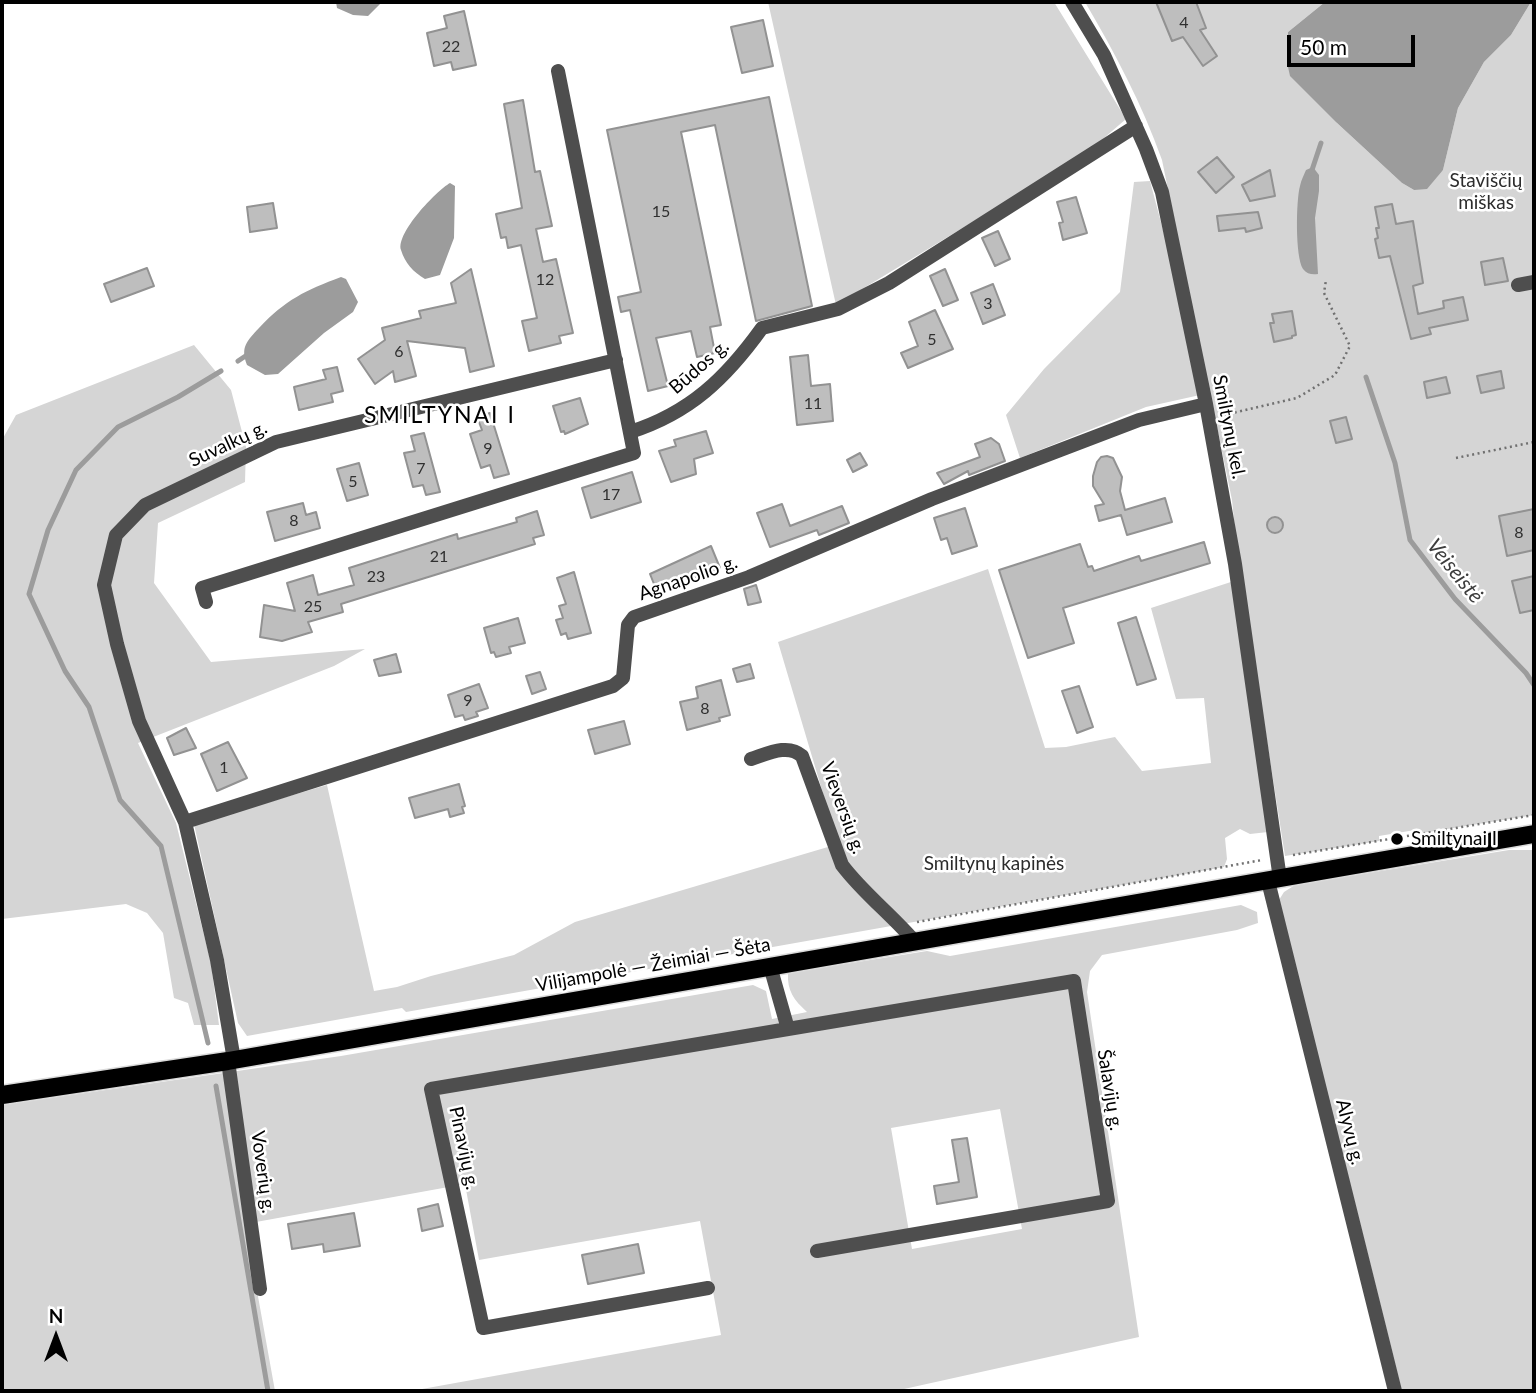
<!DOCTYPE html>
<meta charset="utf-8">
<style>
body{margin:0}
#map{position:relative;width:1536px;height:1393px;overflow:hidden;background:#fff;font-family:Lato,sans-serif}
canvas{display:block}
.frame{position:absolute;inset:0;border:4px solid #000;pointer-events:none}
.north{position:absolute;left:21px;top:1302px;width:70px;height:70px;-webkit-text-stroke:5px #fff;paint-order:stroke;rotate:0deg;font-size:19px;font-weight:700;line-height:28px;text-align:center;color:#000}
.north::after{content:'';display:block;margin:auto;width:24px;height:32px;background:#000;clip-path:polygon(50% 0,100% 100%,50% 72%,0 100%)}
.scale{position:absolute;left:1287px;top:35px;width:128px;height:32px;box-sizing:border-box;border:4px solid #000;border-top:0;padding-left:9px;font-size:21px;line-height:24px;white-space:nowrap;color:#000;-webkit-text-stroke:5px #fff;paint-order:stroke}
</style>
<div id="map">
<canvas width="1536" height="1393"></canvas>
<div class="frame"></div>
<div class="north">N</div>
<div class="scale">50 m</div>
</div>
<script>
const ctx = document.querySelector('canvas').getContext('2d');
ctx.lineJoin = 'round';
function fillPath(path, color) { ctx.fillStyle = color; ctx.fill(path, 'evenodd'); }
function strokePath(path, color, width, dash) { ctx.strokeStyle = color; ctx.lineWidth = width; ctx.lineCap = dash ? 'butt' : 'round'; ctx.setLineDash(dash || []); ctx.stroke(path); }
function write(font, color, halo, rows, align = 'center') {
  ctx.font = font + ' Lato,sans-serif'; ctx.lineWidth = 5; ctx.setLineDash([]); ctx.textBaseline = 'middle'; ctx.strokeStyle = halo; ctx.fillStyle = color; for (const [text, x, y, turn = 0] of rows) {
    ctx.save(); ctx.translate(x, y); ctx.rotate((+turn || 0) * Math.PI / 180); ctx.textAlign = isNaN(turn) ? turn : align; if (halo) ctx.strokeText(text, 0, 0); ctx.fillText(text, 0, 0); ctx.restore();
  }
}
fillPath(new Path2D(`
 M768 2H1054L1126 119 1089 151 836 305Z
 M1085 2H1325L1288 32 1337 123 1402 183 1414 190 1443 170 1458 108 1484 62 1511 35 1531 2H1534V815L1416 834 1415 830 1379 836V841L1285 856 1237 549 1232 500 1162 160C1142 104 1115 53 1085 2Z
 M1150 181 1167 245 1200 395 1146 407 1020 458 1006 415 1044 369 1120 292 1134 182Z
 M194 345 231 390 246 447 245 482 158 523 154 583 211 662 365 649 334 666 138 743 176 823 211 963 219 1025H194L188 1003 174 998 163 933 147 913 126 904 2 919V440L16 415Z
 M988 569 1045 748 1066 747 1115 737 1142 771 1211 763 1204 698 1176 699 1151 608 1234 581 1268 832 1250 834 1240 829 1225 838 1227 859 1224 867 406 1012 402 1008 247 1036 238 1023 194 824 327 785 374 991 397 987 431 976 514 955 575 922 838 844 778 642Z
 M1509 850H1534V1391H1402L1279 900 1284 892 1295 885Z
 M1241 905 1257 912 1258 923 1237 930 1102 955 1090 971 1087 992 1139 1337 895 1391H411L721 1335 700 1221 479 1260 465 1184 245 1224 275 1391H2V1105L341 1056 753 985 766 991 772 1019 807 1012C794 1000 787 991 788 973L927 951 950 956ZM1000 1109 1022 1229 912 1249 891 1128Z`), '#d5d5d5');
fillPath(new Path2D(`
 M336 2H382L368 16 353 15 337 8Z
 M1325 2H1531L1511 35 1484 62 1458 108 1443 170 1427 189 1414 190 1402 183 1337 123 1290 76 1288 67V32Z
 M1313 167 1319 175V191L1315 218 1318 274C1312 275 1307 274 1303 269 1295 257 1296 200 1300 186 1301 180 1304 175 1306 170Z
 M450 183 455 186 454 238 440 275 425 279C413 272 405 263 401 250 396 233 436 191 450 183Z
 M341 277 346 279 358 302 353 312 324 333 278 374 265 375 247 365C240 347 247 341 259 328 285 300 306 290 341 277Z`), '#9c9c9c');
strokePath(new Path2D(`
 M1311 173 1321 143
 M238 361 247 355
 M1366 377 1395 463 1410 540 1455 599 1526 673 1534 685
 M208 1043 161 846 120 800 89 707 65 671 29 594 48 530 76 470 118 427 178 397 221 371
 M216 1086 268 1391`), '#9c9c9c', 5);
const building = new Path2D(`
 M1156 2H1196L1206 28 1200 30 1217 56 1203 66 1183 37 1172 41Z
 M464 11 476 65 453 70 451 62 434 66 427 33 447 28 444 16Z
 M763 20 773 66 742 73 731 27Z
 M769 97 812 306 756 321 715 125 681 132 721 325 710 327 715 353 697 357 691 331 656 338 668 386 648 391 630 310 621 312 618 297 641 292 607 130Z
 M523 100 535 172 540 171 552 226 536 229 543 262 556 259 573 333 559 336 561 343 529 351 522 321 537 318 521 245 508 248 506 237 501 238 496 214 522 208 504 104Z
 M1217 157 1234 177 1216 193 1198 172Z
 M1270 170 1275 196 1250 201 1242 185Z
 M1076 197 1087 233 1063 240 1059 223 1063 222 1057 202Z
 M273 203 277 228 250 232 247 207Z
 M1392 204 1396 224 1413 221 1423 283 1413 286 1418 314 1444 308 1443 301 1463 297 1468 320 1429 328 1431 334 1411 339 1390 256 1379 258 1375 239 1378 238 1376 228H1379L1375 207Z
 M1258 212 1262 228 1246 232 1245 228 1219 231 1217 216Z
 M998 231 1010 259 995 266 982 238Z
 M1503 258 1508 281 1485 285 1481 262Z
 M147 268 154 286 111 302 104 284Z
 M471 269 494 366 470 372 465 348 407 341 416 376 395 382 393 371 375 384 358 359 385 340 382 328 421 318 419 311 456 303 451 283Z
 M945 269 958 300 943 306 930 276Z
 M993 284 1005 315 983 324 971 293Z
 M935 310 953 349 908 368 901 353 918 346 909 322Z
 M1292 311 1296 335 1292 336V338L1274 342 1270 323H1274L1272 314Z
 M808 355 811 386 830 384 833 421 797 425 790 357Z
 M337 367 343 391 331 394 333 402 299 410 294 387 326 379 323 370Z
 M1501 371 1504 388 1481 393 1477 376Z
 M1446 377 1450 393 1427 398 1424 382Z
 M580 398 588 424 565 434 564 431 561 432 553 406Z
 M490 413 509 474 494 478 490 465 481 468 470 434 482 430 477 417Z
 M1346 417 1352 439 1336 443 1330 421Z
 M706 431 713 453 694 459 696 474 671 482 659 451 676 446 674 440Z
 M424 433 440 492 426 495 423 485 413 487 404 453 415 451 411 436Z
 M991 438 999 444 1005 461 969 475 968 471 944 484 937 473 980 457 975 444Z
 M860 453 867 465 853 472 847 460Z
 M1107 456 1113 458 1122 477 1120 491 1125 510 1165 498 1172 522 1127 535 1121 515 1099 521 1095 506 1104 504 1093 486V476L1097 462 1101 457Z
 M359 463 368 495 347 501 337 469Z
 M632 472 641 502 591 518 582 488Z
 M303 503 306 515 316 512 320 528 275 541 267 512Z
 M782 504 790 526 842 506 849 523 819 535 817 530 770 547 757 513Z
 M965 508 977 546 952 554 947 538 941 540 934 518Z
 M1534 509V550L1507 556 1499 516Z
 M537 511 544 535 533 538 535 544 341 604 343 612 308 622 312 632 282 641 260 637 264 605 295 611 287 583 313 575 318 595 354 585 349 568 457 534 458 539 517 522 516 518Z
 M1267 525a8 8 0 1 1 16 0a8 8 0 1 1-16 0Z
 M1204 542 1210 563 1063 608 1074 643 1028 658 999 570 1080 544 1088 567 1092 566 1094 571 1139 556 1141 561Z
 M711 546 720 568 658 594 650 574Z
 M574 572 591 633 568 639 566 633 561 635 556 620 563 618 559 606 566 604 557 578Z
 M1534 576V610L1520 613 1512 581Z
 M756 585 761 602 748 605 744 589Z
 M1136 617 1156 679 1137 685 1118 623Z
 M518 618 525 643 509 647 511 653 496 657 494 652 491 653 484 628Z
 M396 654 401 672 379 676 374 660Z
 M750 664 754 678 737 682 733 669Z
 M540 672 546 689 532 694 526 676Z
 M721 680 730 715 719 718 720 721 687 730 680 702 698 698 696 687Z
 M479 684 488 708 476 712 478 716 465 720 463 715 455 717 448 695Z
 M1079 686 1093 727 1077 733 1062 691Z
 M624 721 630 744 595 754 588 730Z
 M186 728 196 748 174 755 167 738Z
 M228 742 247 778 217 791 201 754Z
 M459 784 465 806 462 807 464 813 450 817 448 809 415 818 409 798Z
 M967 1138 977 1197 937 1204 934 1186 959 1182 952 1140Z
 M438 1204 443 1226 422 1231 418 1209Z
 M354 1213 360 1246 324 1252 323 1244 292 1249 288 1224Z
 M638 1244 644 1273 588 1284 582 1255Z`);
fillPath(building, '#bebebe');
strokePath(building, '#929292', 2);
const primary = new Path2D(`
 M2 1095 228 1061 1534 834`);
strokePath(primary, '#dbdbdb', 21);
strokePath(new Path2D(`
 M1224 415 1297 398 1335 375 1350 346 1324 293 1326 280
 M1456 458 1534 442
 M1293 855 1534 815
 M917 922 1262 860`), '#707070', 2.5, [2, 3.5]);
strokePath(new Path2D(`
 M1072 2 1104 55 1146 149 1162 192 1206 404 1235 564 1280 879
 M1518 285 1534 282
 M630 432C690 413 726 378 762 328L838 309 889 283 1136 126
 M206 602 202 588 634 453 558 71
 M751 759C767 754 788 743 802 756L842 865C863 893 892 915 915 942
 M185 822 613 686 623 678 628 625 634 617 749 577 932 499 1139 420 1206 404
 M1268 881 1395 1391
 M788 1029 1074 981 1108 1201 817 1251
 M234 1060 217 960 185 822 139 721 117 644 104 585 116 535 145 505 276 442 616 360
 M228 1061 260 1289
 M708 1288 483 1328 431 1089 788 1029 770 966`), '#4e4e4e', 14);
strokePath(primary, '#000', 18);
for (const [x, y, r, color] of [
 [1397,839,7,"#000"]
]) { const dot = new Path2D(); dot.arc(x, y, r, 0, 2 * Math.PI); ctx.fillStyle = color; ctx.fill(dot); strokePath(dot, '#fff', 2.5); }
write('16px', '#303030', null, [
 ["4",1184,23],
 ["22",451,47],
 ["15",661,212],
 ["12",545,280],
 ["3",988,304],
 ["5",932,340],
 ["6",399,352],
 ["11",813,404],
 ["9",488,449],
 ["7",421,469],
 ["5",353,482],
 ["17",611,495],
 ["8",294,521],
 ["8",1519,533],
 ["21",439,557],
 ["23",376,577],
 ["25",313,607],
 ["9",468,701],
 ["8",705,709],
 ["1",224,768]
]);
write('19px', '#2c2c2c', '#fff', [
 ["Staviščių",1486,181],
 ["miškas",1486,203],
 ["Smiltynų kapinės",994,864]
]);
write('19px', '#000', '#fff', [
 ["Būdos g.",699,367,-41],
 ["Smiltynų kel.",1229,427,79],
 ["Suvalkų g.",228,444,-25],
 ["Agnapolio g.",688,578,-19],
 ["Vieversių g.",843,808,70],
 ["Vilijampolė — Žeimiai — Šėta",653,965,-10],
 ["Šalavijų g.",1110,1090,81],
 ["Alyvų g.",1350,1132,76],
 ["Pinavijų g.",464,1148,78],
 ["Voverių g.",263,1172,82]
]);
write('19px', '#000', '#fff', [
 ["Smiltynai I",1411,839]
], 'left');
write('italic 21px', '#3d3d3d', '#fff', [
 ["Veiseistė",1455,571,51]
]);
ctx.letterSpacing = '2px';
write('23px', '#000', '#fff', [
 ["SMILTYNAI I",440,416]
]);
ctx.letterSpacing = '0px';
</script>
